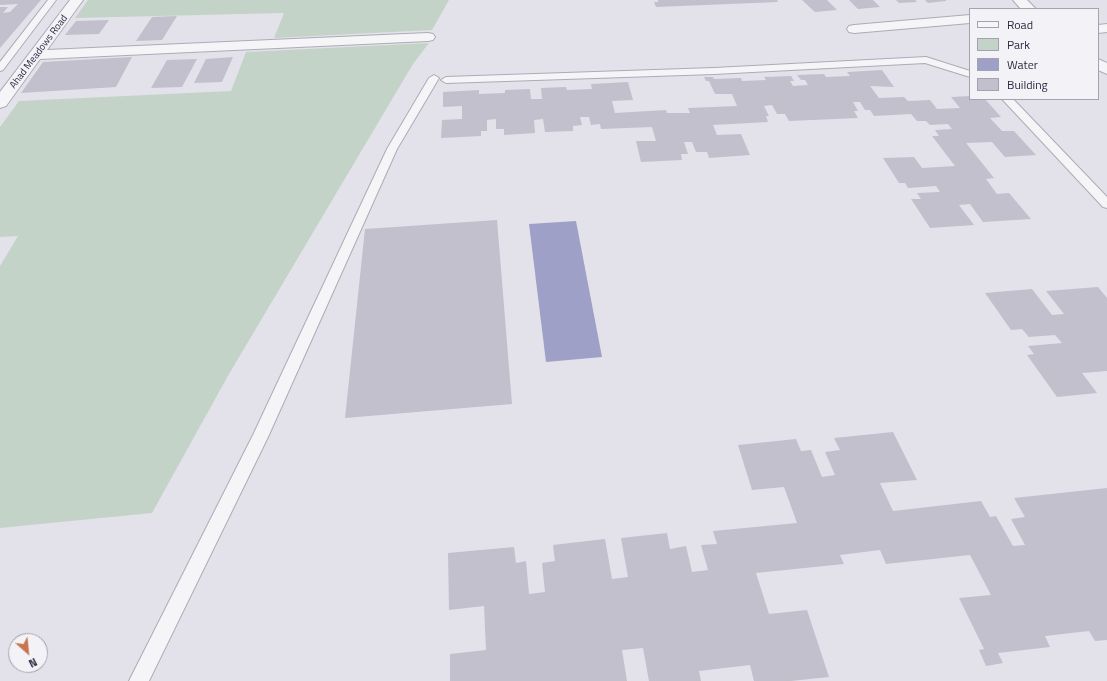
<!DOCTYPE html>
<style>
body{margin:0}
#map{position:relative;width:1107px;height:681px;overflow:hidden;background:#e3e2ea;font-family:"Titillium Web",sans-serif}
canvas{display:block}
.legend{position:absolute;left:969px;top:8px;width:130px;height:92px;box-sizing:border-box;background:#f2f2f7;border:1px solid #a3a2ae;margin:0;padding:5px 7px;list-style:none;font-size:12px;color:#2d2b41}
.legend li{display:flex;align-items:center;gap:8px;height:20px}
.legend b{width:20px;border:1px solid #a3a2ae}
.north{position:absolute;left:8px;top:633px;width:40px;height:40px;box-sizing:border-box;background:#f2f2f7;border:1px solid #a3a2ae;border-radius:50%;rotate:153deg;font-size:11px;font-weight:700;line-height:16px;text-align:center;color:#2d2b41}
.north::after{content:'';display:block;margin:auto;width:14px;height:18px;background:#c7744f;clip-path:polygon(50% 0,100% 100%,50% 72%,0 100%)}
</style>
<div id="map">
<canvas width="1107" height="681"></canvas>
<ul class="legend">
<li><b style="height:5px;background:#f5f5f8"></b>Road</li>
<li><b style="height:11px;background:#c4d3c7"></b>Park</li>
<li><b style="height:11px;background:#9fa0c7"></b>Water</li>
<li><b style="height:11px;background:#c1c0cc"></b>Building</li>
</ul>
<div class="north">N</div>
</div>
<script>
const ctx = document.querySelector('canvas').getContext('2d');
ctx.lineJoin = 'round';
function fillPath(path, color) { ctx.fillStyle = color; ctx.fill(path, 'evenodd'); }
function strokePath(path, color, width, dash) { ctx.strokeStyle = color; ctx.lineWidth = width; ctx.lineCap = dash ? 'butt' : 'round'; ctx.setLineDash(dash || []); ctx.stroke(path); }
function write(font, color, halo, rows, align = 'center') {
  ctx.font = font + ' "Titillium Web",sans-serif'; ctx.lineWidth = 4; ctx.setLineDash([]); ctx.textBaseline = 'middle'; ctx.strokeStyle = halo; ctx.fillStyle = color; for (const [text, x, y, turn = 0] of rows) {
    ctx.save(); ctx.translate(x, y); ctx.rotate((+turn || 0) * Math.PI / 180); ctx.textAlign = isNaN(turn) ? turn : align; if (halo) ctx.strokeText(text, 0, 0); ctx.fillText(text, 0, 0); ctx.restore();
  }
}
fillPath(new Path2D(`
 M88 0H449L432 30 274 38 284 13 75 18Z
 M429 43 413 64 229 374 152 513 0 528V266L18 236 0 237V127L19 101 231 91 246 52Z`), '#c4d3c7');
fillPath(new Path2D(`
 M576 221 602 357 546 362 529 224Z`), '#9fa0c7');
fillPath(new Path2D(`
 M0 0H41L0 48V7H8L3 13 10 12 18 4 0 5Z
 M658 0H777L778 2 656 7 654 2H658Z
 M802 0H827L837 10 815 12Z
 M849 0H873L880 7 858 9Z
 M896 0H915L917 2 899 3Z
 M925 0H946V1L928 3Z
 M177 16 162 40 136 41 152 17Z
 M109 20 99 34 65 35 76 21Z
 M132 57 116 87 21 93 43 62Z
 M233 57 222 82 194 83 206 59Z
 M197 59 182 87 151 88 167 60Z
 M882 70 894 87 870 86 879 98 904 97 908 101 930 100 937 109 960 108 951 97 970 96V99H985L1001 117 990 118 1002 131H1014L1036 155 1005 157 992 142 966 143 994 178 986 179 997 194 1009 193 1031 219 983 222 970 204 959 205 974 225 930 228 911 199H921L917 193 940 192 936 186 908 188 905 183H899L883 158 914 157 922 168 955 166 932 136H939L935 130 952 129 948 124 930 125 926 121H917L911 114 874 116 870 110H865L860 102H853L858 111H854L858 118 789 121 785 114H777L772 105 764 106 769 116H766L768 122 713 125 717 135 741 134 750 155 709 158 707 152H696L692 142H684L688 154H681L682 160 641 162 636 141H656L652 127 601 129 600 124 591 125 589 117H580L582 125 573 126V131L545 132 543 119 534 120 535 133 504 135V129H496V119L487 120V131H481V136L441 138 442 120 462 119V106L443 107V92L479 90V94L505 93V90L530 89 531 99H542L541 88 566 87 567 90 592 89 591 84 628 82 633 100 612 101 615 113 666 110 667 113H690L688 108 737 106 732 94H715L709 81H706L704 77H713L714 79 741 78 742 81 766 80 764 77 791 76 794 81H790L793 86 808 85 805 80H801L797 75 824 74 826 77 850 76 847 72Z
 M497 220 512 404 345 418 365 229Z
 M1098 287 1107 298V371L1082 373 1097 393 1057 397 1027 355 1034 354 1028 346 1062 343 1055 335 1029 337 1022 329 1011 330 985 293 1032 289 1052 315 1064 314 1046 291Z
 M893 432 917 480 880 483 893 511 981 501 990 517 996 516 1013 546 1025 545 1011 519 1025 517 1014 498 1107 488V640L1095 641 1089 631 1045 636 1050 647 998 653 1003 663 986 666 979 650 984 649 959 598 991 595 970 555 886 564 880 550 840 555 844 564 756 573 769 614 807 610 829 677 791 681H754L750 665 699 671 701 681H649L643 648 622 650 627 681H450V654L486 650 484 606 449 610 448 553 514 547 516 563 526 561 529 594 545 592 542 563 555 561 553 545 605 539 612 579 628 577 621 538 667 533 670 549 686 546 692 572 708 570 701 545 717 544 713 531 797 523 784 487 752 490 738 445 796 439 801 451 811 450 822 477 835 475 825 452 840 450 834 438Z`), '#c1c0cc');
const service = new Path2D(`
 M48 0H56L3 70 0 71V62Z
 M926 57 970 71V77L925 63 714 74 446 83 441 80 446 77 714 68Z
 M434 75 439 78 397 149 268 437 149 681H129L253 435 387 149 429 78Z
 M1002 99H1013L1107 197V208L1103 207Z`);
const minor = new Path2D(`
 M70 0H83L47 50 428 33 433 34 435 37 433 40 428 41 40 59 6 106 0 108V92Z
 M970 15V23L854 33 849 32 847 29 849 26 854 25Z
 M1107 24V32L1098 33V25Z`);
const tertiary = new Path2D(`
 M1013 0H1027L1036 9H1021Z
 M1098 59 1107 63V74L1098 70Z`);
strokePath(service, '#acabb7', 2);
strokePath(minor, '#acabb7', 2);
strokePath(tertiary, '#acabb7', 2);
fillPath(service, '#f5f5f8');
fillPath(minor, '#f5f5f8');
fillPath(tertiary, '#f5f5f8');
write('10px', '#2d2b41', '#f2f2f7', [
 ["Ahad Meadows Road",39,52,-53]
]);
</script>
